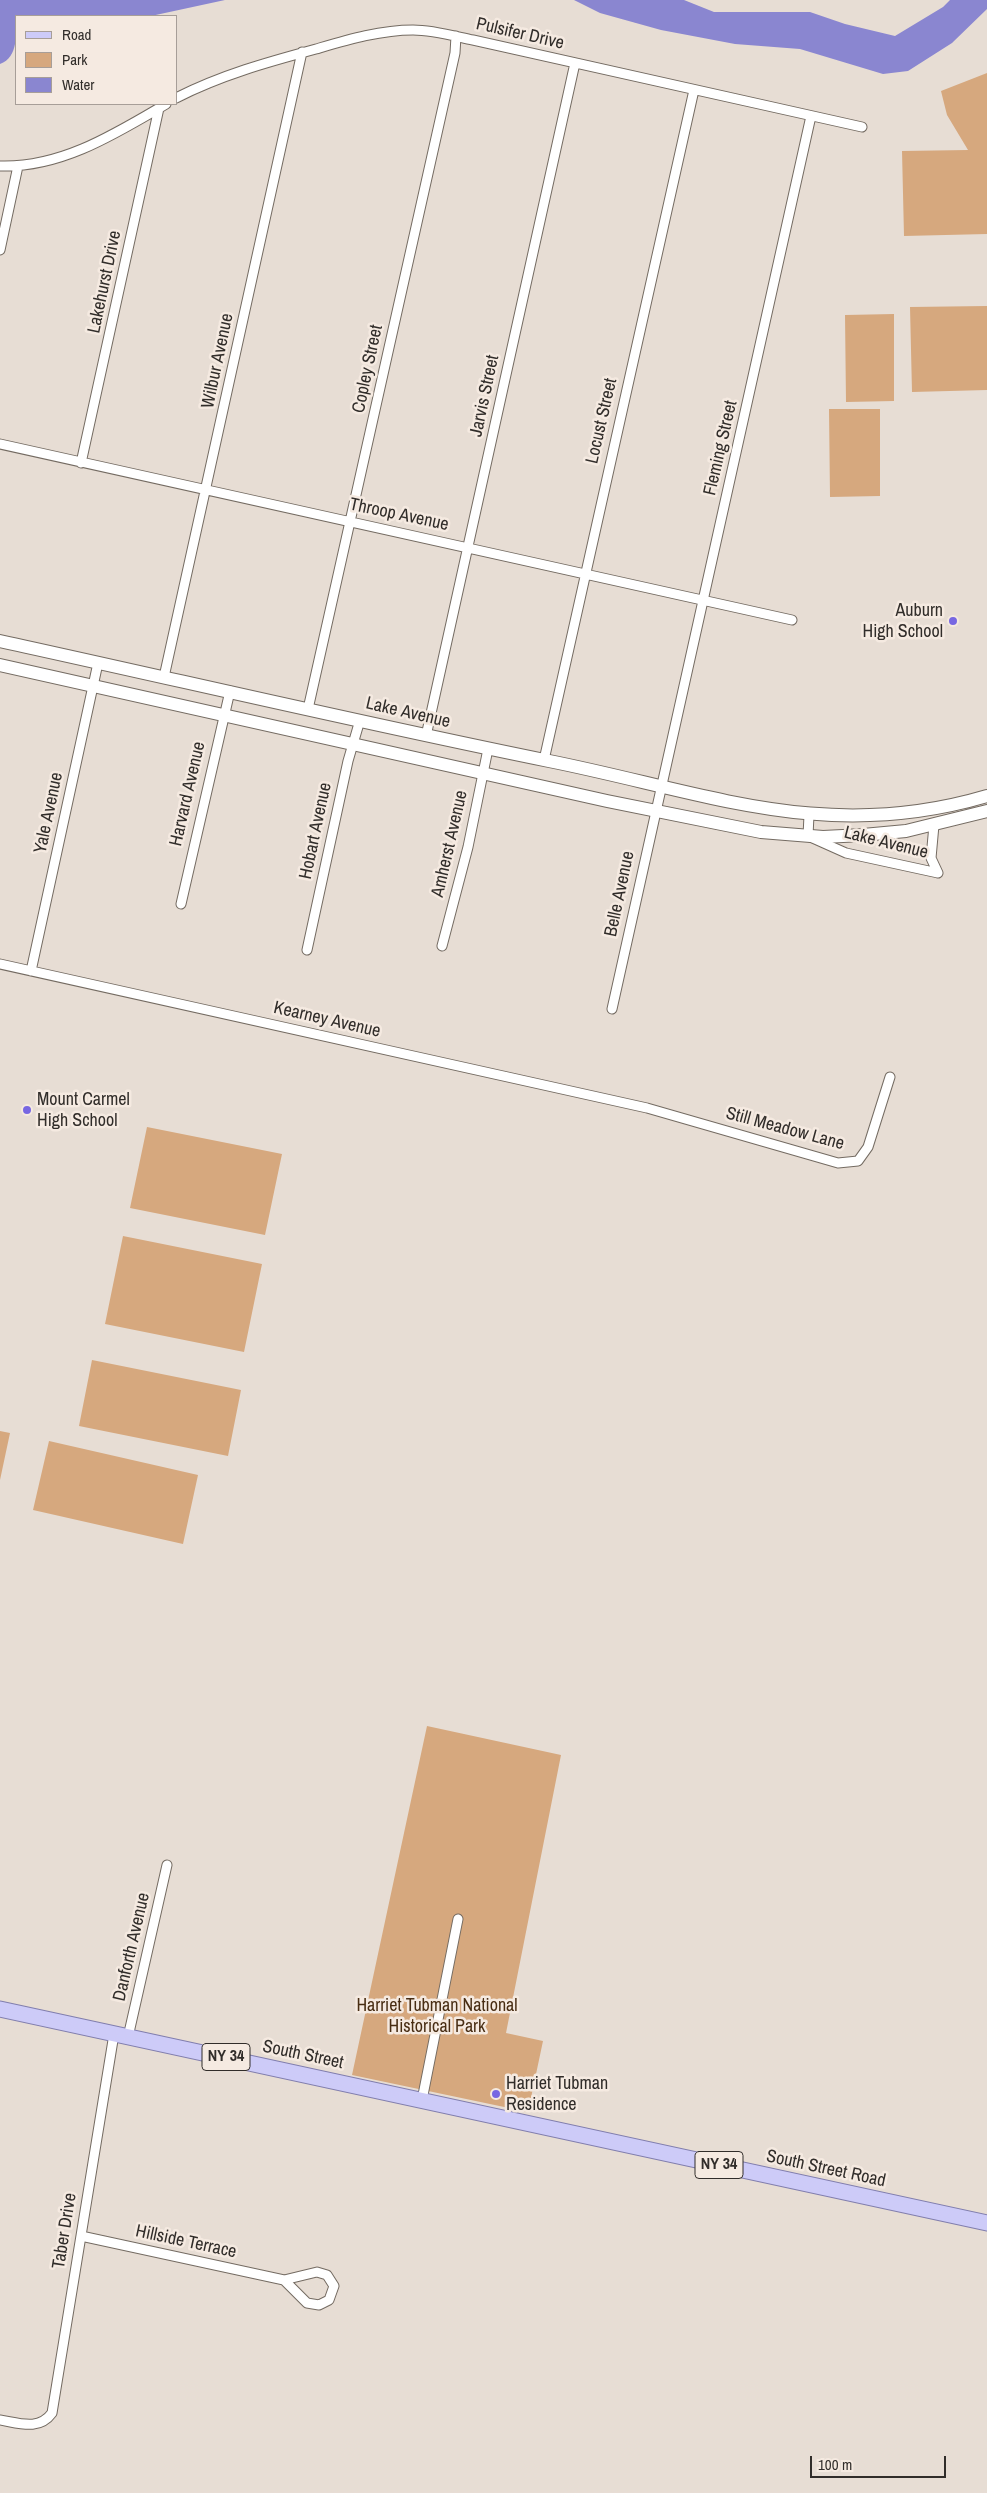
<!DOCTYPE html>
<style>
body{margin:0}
#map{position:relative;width:987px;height:2493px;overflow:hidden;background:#e7ddd4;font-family:"Archivo Narrow",sans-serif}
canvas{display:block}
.legend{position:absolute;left:15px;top:15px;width:162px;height:90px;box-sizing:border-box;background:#f5eae1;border:1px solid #a79e98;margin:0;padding:6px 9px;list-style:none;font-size:15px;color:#312d2a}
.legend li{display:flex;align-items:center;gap:10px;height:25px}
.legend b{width:25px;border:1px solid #a79e98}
.scale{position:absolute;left:810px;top:2456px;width:136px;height:22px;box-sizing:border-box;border:2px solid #312d2a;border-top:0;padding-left:6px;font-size:15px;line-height:18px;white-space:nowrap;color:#312d2a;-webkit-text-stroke:4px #f5eae1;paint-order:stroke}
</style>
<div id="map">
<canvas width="987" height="2493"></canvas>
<ul class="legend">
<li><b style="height:6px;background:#cdcbf8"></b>Road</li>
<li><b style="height:14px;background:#d6a87e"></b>Park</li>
<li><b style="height:14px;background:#8a86d0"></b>Water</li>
</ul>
<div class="scale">100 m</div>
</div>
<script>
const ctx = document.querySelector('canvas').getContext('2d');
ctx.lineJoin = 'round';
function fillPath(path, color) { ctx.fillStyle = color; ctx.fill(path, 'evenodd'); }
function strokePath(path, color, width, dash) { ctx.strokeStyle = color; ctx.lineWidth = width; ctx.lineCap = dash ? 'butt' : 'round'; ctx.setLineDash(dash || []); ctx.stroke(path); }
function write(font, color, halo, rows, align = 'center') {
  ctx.font = font + ' "Archivo Narrow",sans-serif'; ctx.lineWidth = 5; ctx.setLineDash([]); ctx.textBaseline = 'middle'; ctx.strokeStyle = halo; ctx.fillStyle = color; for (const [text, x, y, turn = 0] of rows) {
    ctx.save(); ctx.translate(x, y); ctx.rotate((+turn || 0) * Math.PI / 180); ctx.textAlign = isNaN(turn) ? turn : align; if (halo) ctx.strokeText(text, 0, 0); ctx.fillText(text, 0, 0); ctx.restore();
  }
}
fillPath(new Path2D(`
 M987 73V234L904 236 902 151 968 150 947 115 941 91Z
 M987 306V390L912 392 910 307Z
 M894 314V401L846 402 845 315Z
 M829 409H880V496L830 497Z
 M147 1127 282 1154 265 1235 130 1208Z
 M123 1236 262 1264 244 1352 105 1324Z
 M92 1360 241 1390 228 1456 79 1426Z
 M0 1431 10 1433 0 1480Z
 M49 1441 198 1475 183 1544 33 1510Z
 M427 1726 561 1755 506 2033 543 2041 528 2112 352 2075Z`), '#d6a87e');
fillPath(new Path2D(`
 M0 0H225L151 16H16C16 33 19 57 0 64Z
 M574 0H684L714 12H810L845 24 895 36 943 7 950 0H987V9L952 43 908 71 883 74 800 49 735 44 661 30 600 13Z`), '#8a86d0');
const minor = new Path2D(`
 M176 98C221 75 268 62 316 49 347 40 380 30 413 30 433 30 454 36 473 40L862 127
 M0 166C61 168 115 134 166 104
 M0 250 18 166
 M0 444 792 620
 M81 463 159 108
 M164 677 302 52
 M308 709 455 53 456 36
 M426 736 575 63
 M544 760 694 90
 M809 815 808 836 846 853 938 873
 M934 825 931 858 938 873
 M181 904 230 691
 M442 946 468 847 488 749
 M307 950 348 761 360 720
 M0 964 647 1108 838 1163 858 1161 868 1147 890 1077
 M31 971 98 663
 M612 1009 811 116
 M128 2037 167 1865
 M422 2100 458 1919
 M81 2236 284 2280
 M317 2272 327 2275 334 2286 329 2300 319 2305 307 2303 284 2280Z
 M0 2420C19 2423 39 2431 52 2413L114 2034`);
const secondary = new Path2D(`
 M0 641C183 681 366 724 549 761 705 792 825 844 987 796
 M0 665 607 801 761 832 823 837 863 835 906 831 987 811`);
const primary = new Path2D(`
 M0 2009 987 2223`);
strokePath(minor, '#746b62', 11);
strokePath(secondary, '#746b62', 14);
strokePath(primary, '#817ead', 17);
strokePath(minor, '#fff', 9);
strokePath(secondary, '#fff', 12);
strokePath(primary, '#cdcbf8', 15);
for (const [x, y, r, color] of [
 [953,621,5,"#7767e2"],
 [27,1110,5,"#7767e2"],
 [496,2094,5,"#7767e2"]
]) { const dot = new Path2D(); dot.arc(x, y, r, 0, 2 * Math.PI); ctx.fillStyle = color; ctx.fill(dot); strokePath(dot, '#f5eae1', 2); }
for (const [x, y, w] of [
 [226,2057,48],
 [719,2165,48]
]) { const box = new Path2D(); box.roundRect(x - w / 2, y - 13.5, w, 27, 4); ctx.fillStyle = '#f5eae1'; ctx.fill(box); strokePath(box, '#312d2a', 1); }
write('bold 16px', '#312d2a', null, [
 ["NY 34",226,2057],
 ["NY 34",719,2165]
]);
write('18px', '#312d2a', '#f5eae1', [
 ["Pulsifer Drive",520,34,13],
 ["Lakehurst Drive",105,282,-78],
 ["Wilbur Avenue",218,361,-78],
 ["Copley Street",368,369,-78],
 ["Jarvis Street",485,396,-78],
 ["Locust Street",602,421,-77],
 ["Fleming Street",721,448,-77],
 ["Throop Avenue",399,515,12],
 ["Lake Avenue",408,713,13],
 ["Harvard Avenue",188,794,-77],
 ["Yale Avenue",49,813,-78],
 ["Hobart Avenue",316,831,-78],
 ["Lake Avenue",886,843,14],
 ["Amherst Avenue",450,844,-77],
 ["Belle Avenue",620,894,-78],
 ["Kearney Avenue",327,1020,13],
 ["Still Meadow Lane",785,1129,15],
 ["Danforth Avenue",132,1947,-77],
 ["South Street",303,2055,12],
 ["South Street Road",826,2169,12],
 ["Taber Drive",65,2231,-81],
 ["Hillside Terrace",186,2242,12]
]);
write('18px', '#312d2a', '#f5eae1', [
 ["Auburn",943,611,"right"],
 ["High School",943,632,"right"],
 ["Mount Carmel",37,1100],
 ["High School",37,1121],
 ["Harriet Tubman",506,2084],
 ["Residence",506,2105]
], 'left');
write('18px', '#482d13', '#f5eae1', [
 ["Harriet Tubman National",437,2006],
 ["Historical Park",437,2027]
]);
</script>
